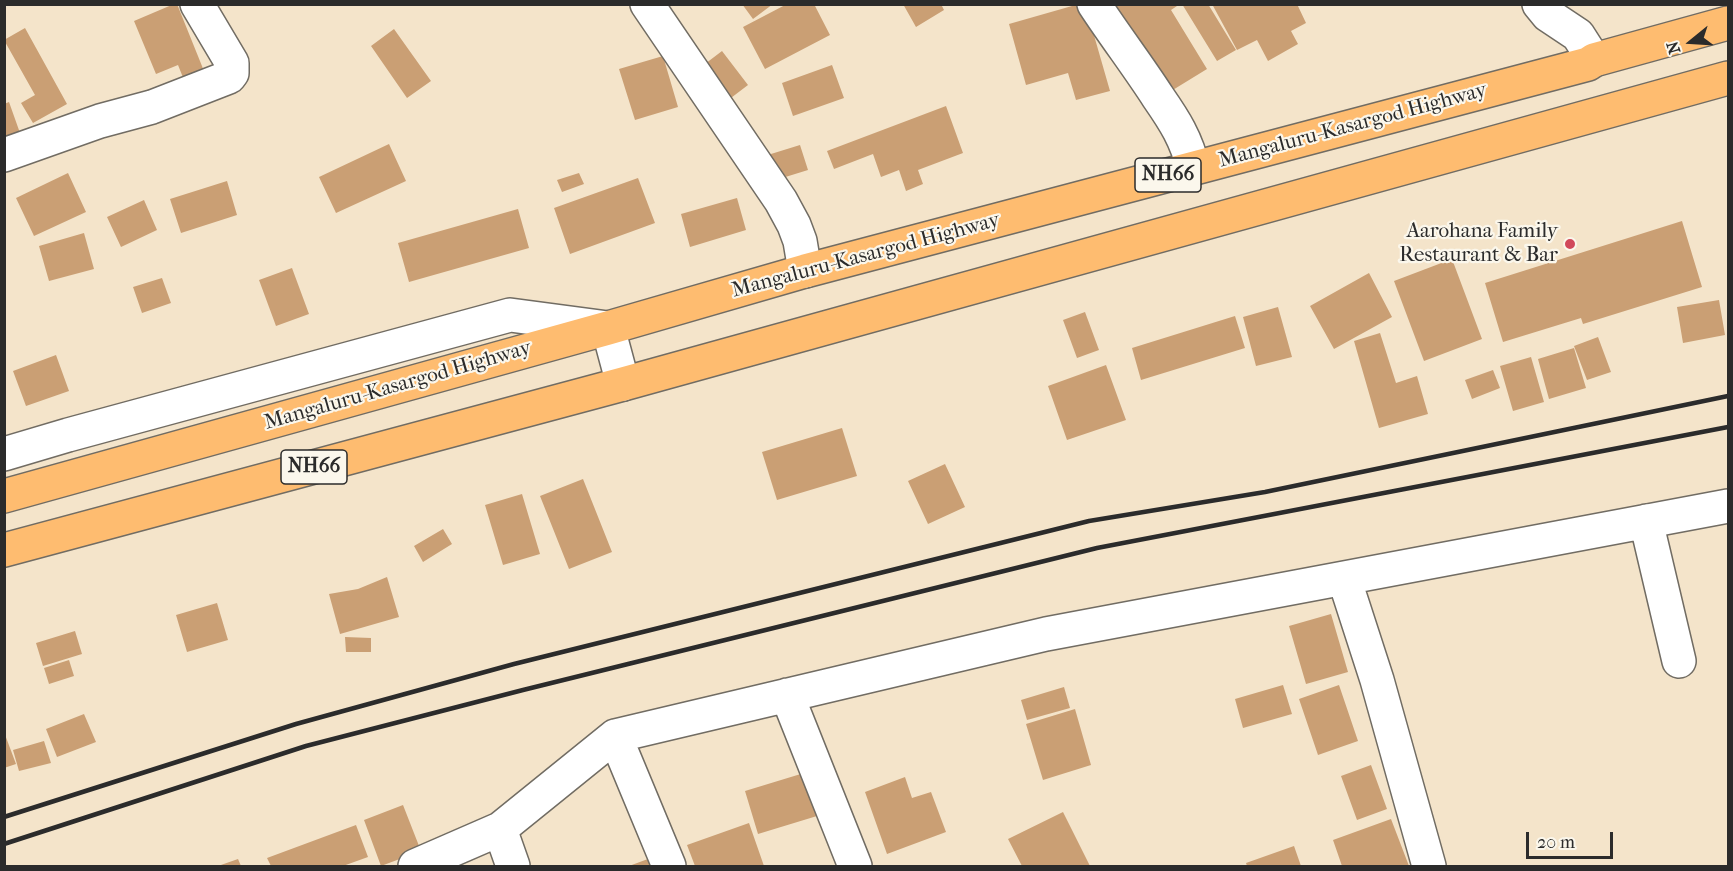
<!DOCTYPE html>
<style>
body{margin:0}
#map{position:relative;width:1733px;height:871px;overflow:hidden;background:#f4e4ca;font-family:"IM FELL French Canon",serif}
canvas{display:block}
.frame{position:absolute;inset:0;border:6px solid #2b2b2b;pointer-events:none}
.north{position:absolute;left:1661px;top:12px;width:60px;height:60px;-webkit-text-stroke:4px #fbf7ec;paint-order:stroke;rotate:252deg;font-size:16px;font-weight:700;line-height:24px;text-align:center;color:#2b2b2b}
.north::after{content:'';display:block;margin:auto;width:21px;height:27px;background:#2b2b2b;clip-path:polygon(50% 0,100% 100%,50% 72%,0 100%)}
.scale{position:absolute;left:1526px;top:832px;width:87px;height:27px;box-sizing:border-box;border:3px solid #2b2b2b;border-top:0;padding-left:8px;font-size:18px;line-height:21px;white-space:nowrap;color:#2b2b2b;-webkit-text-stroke:4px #fbf7ec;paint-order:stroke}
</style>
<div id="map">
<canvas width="1733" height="871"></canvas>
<div class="frame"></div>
<div class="north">N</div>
<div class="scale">20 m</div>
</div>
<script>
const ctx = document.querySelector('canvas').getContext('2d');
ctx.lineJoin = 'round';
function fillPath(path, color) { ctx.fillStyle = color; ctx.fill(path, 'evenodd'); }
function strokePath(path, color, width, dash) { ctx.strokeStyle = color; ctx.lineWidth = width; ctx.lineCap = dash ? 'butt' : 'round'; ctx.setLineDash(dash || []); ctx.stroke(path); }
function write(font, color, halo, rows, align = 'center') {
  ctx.font = font + ' "IM FELL French Canon",serif'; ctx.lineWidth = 4.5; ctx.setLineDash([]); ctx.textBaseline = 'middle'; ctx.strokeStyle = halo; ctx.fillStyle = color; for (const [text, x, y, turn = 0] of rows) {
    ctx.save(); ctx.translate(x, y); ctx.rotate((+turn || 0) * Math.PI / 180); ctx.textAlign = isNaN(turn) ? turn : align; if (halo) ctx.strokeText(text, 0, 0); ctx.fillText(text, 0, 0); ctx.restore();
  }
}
fillPath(new Path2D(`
 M174 4H177L206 76 186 85 178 65 156 74 134 21Z
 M742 4H773L753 19Z
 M787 4H814L830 35 765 69 743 27Z
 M903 4H941L944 10 916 27Z
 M1079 4H1085L1110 91 1076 100 1068 73 1026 85 1009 24Z
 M1107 4H1180L1171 10 1207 69 1163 96Z
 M1182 4H1208L1236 50 1217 61Z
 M1212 4H1297L1306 23 1291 31 1298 44 1268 61 1257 40 1237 50Z
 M25 28 67 104 33 123 21 103 35 95 4 40Z
 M394 29 431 81 407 98 371 46Z
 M722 51 748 85 723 104 697 70Z
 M663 56 678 107 635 120 619 69Z
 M832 65 844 98 793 116 782 83Z
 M9 102 20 133 4 139V104Z
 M946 106 963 153 918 170 923 184 906 191 899 170 881 177 873 154 834 169 827 151Z
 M389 144 406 181 336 213 319 177Z
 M800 145 808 170 766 183 758 158Z
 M68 173 86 212 34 236 16 198Z
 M579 173 584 184 562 192 557 180Z
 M638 178 655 223 570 254 554 208Z
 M227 181 237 215 181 233 170 199Z
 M737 198 746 230 690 247 681 214Z
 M144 200 157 230 121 247 107 217Z
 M518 209 529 248 409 282 398 243Z
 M1682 221 1702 287 1583 324 1581 318 1503 342 1485 283Z
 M84 233 94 269 49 281 39 246Z
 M1452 259 1482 339 1424 361 1394 281Z
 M292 268 309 314 276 326 259 280Z
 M1369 273 1392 317 1334 349 1310 306Z
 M162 278 171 303 142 313 133 287Z
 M1719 300 1725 335 1683 343 1677 307Z
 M1278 307 1292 357 1256 366 1243 317Z
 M1085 312 1099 350 1077 358 1063 320Z
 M1235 316 1245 348 1141 380 1132 348Z
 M1380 333 1396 383 1417 376 1428 414 1379 428 1354 341Z
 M1598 337 1611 372 1587 380 1574 346Z
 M1574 348 1586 388 1549 399 1538 359Z
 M56 355 69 391 26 406 13 371Z
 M1531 357 1544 402 1513 411 1500 366Z
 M1106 365 1126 420 1067 440 1048 386Z
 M1493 370 1500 388 1472 399 1465 380Z
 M842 428 857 476 777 500 762 452Z
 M945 464 965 507 928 524 908 481Z
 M583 479 612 552 569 569 540 496Z
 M522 494 540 554 503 565 485 505Z
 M443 529 452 544 423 562 414 546Z
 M387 577 399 617 340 634 329 594 358 589Z
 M217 603 228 640 187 652 176 615Z
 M1331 614 1348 672 1306 684 1289 626Z
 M75 631 82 654 43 666 36 643Z
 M345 637 371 638V652H346Z
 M69 660 74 676 49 684 44 668Z
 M1283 685 1292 714 1243 728 1235 699Z
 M1339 685 1358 741 1318 755 1299 699Z
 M1064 687 1070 708 1027 720 1021 700Z
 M1075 709 1091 765 1043 780 1026 724Z
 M84 714 96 742 57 757 46 729Z
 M4 732 16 764 4 768Z
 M44 741 51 763 19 771 13 750Z
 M1371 765 1387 809 1357 820 1341 776Z
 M804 773 817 816 758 834 745 791Z
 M905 777 912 798 931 792 946 832 887 854 865 792Z
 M403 805 421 851 381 866 364 820Z
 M1063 812 1090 866H1022L1008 839Z
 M1391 819 1409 866H1342L1333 840Z
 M749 823 764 866H695L687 845Z
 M356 825 368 857 343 866H271L267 858Z
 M1294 846 1301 866H1247L1246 863Z
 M656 856 660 866H629Z
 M238 859 241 866H218Z`), '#ca9f74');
const minor = new Path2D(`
 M647 4 781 201 794 225 800 241 805 271
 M1094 4C1115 36 1138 66 1158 97 1174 120 1187 140 1193 168
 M1539 4 1548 15 1578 35 1594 60
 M4 155 100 121 152 107 229 77 232 73V63L197 4
 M4 454 68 435 510 315 608 328 623 384
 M1646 521 1679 661
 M1344 578 1377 680 1429 866
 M787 695 855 866
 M615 736 669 866
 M500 829 513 866
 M415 866 500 829 615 736 1046 634 1728 506`);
const highway = new Path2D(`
 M4 496 608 328 805 271 1588 64 1594 60 1728 23
 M4 550 623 384 1728 78`);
strokePath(minor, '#716c63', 36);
strokePath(highway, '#716c63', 36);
strokePath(minor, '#fff', 33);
strokePath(highway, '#febc70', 33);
strokePath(new Path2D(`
 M4 817 296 724 514 664 1089 521 1265 492 1728 396
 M4 844 306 746 523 690 1097 548 1728 427`), '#2b2b2b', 4.5);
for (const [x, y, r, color] of [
 [1570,244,6,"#d1495b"]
]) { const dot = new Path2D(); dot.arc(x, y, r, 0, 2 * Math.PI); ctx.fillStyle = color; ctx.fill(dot); strokePath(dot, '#fbf7ec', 2); }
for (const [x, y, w] of [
 [1168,175,66],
 [314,467,66]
]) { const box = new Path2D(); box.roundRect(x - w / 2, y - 17, w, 34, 4.5); ctx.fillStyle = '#fbf7ec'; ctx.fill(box); strokePath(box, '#2b2b2b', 1.5); }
write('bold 20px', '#2b2b2b', null, [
 ["NH66",1168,175],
 ["NH66",314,467]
]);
write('21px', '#2b2b2b', '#fbf7ec', [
 ["Mangaluru-Kasargod Highway",1353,126,-15],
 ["Mangaluru-Kasargod Highway",866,256,-15],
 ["Mangaluru-Kasargod Highway",398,386,-16]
]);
write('21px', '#2b2b2b', '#fbf7ec', [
 ["Aarohana Family",1558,232],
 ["Restaurant & Bar",1558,256]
], 'right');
</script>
